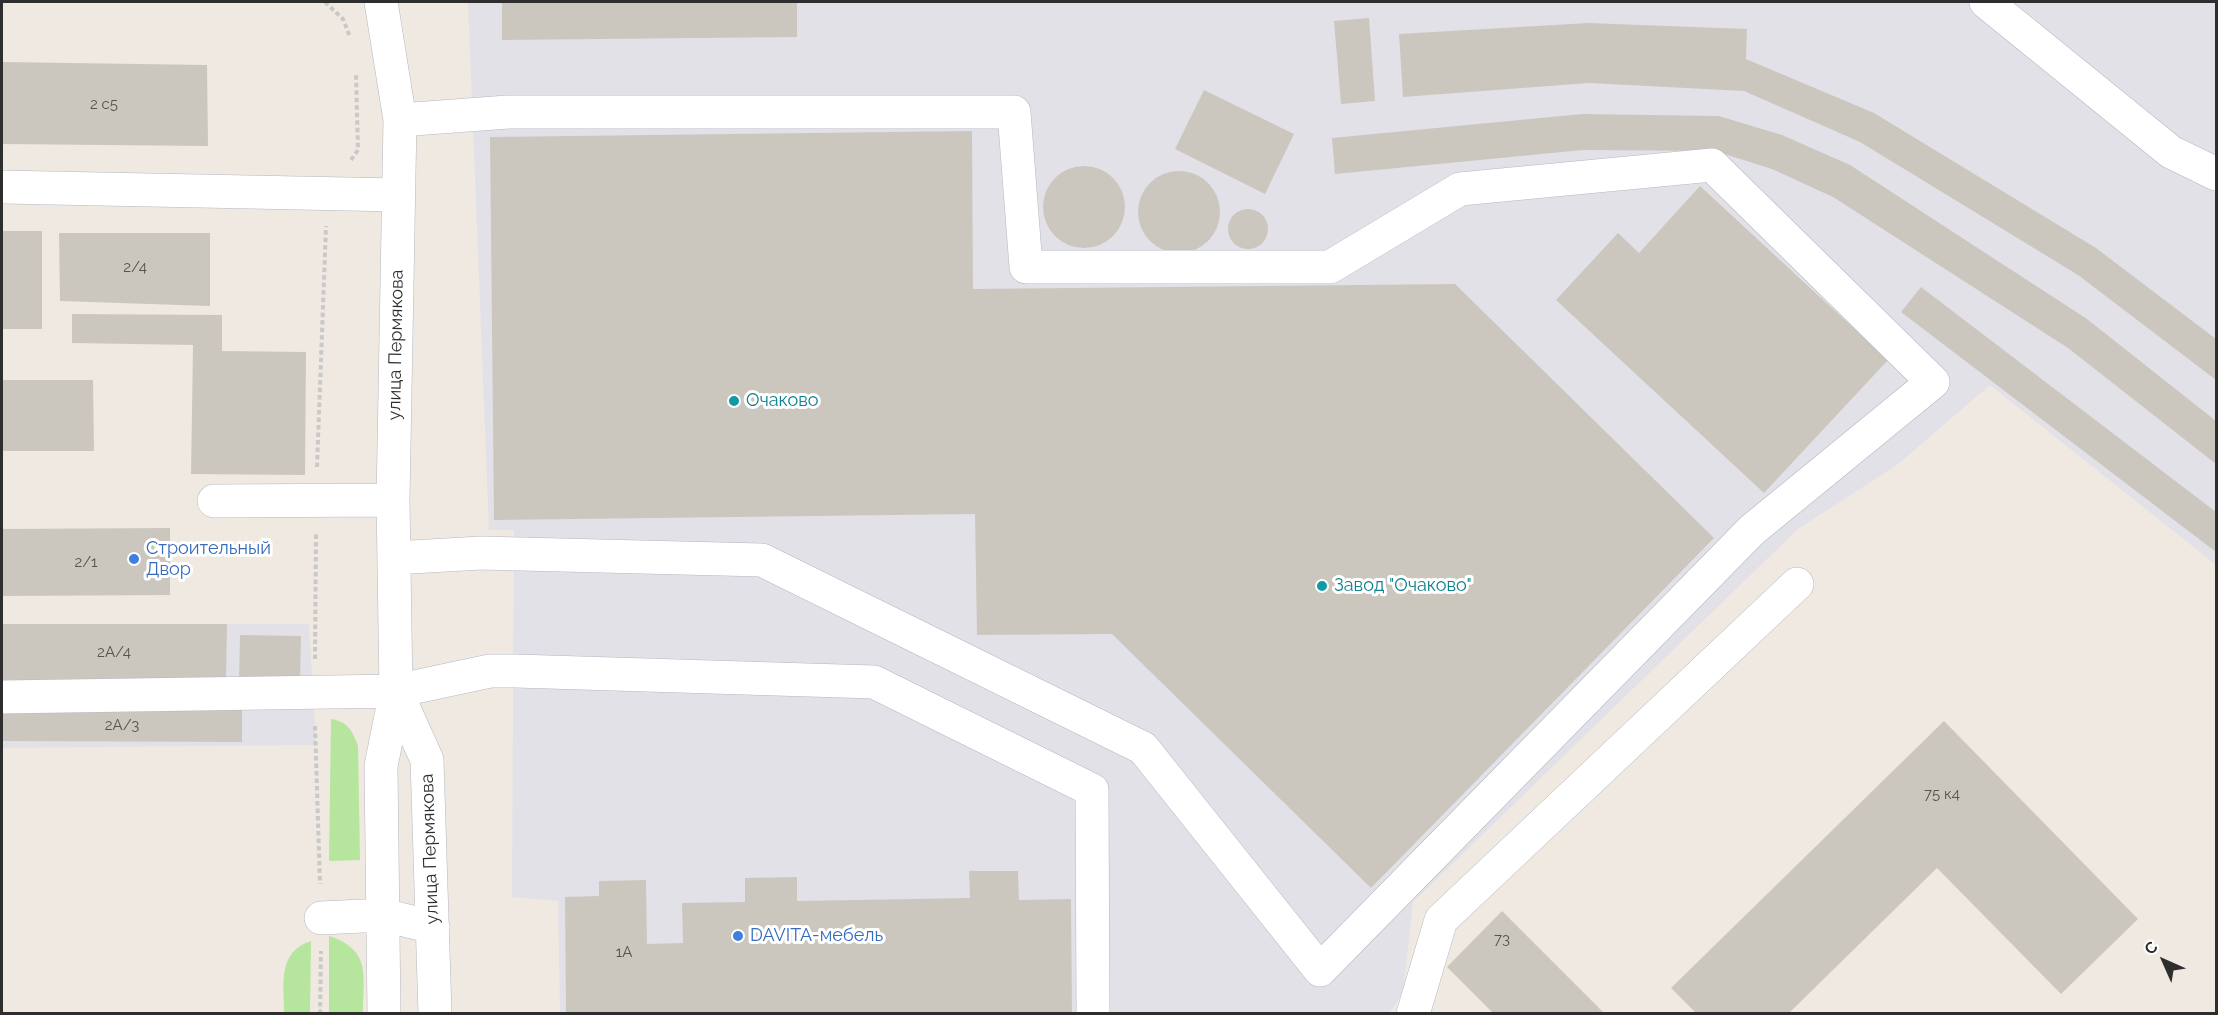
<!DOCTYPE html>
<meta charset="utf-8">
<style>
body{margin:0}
#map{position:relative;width:2218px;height:1015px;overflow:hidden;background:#efe9e1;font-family:Raleway,sans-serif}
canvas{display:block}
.frame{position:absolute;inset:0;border:3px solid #2e2e2e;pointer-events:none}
.north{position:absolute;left:2134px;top:931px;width:60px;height:60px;-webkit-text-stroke:4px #fff;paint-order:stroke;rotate:315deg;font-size:16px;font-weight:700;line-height:24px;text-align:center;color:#2e2e2e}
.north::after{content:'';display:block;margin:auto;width:21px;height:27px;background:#2e2e2e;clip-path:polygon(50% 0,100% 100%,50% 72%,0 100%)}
</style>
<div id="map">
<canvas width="2218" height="1015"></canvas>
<div class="frame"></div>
<div class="north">С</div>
</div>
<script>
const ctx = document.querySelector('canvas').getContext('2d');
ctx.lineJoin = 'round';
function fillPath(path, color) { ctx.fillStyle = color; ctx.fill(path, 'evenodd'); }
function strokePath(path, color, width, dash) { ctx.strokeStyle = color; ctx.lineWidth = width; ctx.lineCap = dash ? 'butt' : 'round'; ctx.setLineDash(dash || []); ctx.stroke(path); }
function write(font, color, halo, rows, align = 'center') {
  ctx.font = font + ' Raleway,sans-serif'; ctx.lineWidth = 6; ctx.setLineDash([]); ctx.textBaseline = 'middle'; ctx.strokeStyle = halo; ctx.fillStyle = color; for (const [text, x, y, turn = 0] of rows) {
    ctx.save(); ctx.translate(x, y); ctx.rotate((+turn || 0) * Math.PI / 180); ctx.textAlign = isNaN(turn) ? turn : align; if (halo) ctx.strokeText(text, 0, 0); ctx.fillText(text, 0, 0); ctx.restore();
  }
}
fillPath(new Path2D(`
 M468 2H2216V565L1990 385 1897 465 1798 529 1413 902 1403 993 1389 1013H560L558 901 512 897 514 530H489Z
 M2 624H309L316 745 2 748Z`), '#e3e1e8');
fillPath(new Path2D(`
 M331 719C348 722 352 730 358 746L360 860 329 861Z
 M329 936C372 950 363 976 363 1013H329Z
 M311 941 310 1013H284C284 984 277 952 311 941Z`), '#b6e59e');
fillPath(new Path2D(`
 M502 2H797V37L502 40Z
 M1369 18 1375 101 1341 104 1334 21Z
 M1588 23 1747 29 1746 59 1874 113 2096 248 2216 339V380L2078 275 1860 142 1744 91 1589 83 1403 97 1399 34Z
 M2 62 207 65 208 146 2 144Z
 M1204 90 1294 134 1265 194 1175 149Z
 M1582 114 1719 116 1782 135 1850 165 2087 319 2216 421V464L2068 348 1833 197 1772 169 1715 151 1583 150 1335 174 1332 138Z
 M972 131 973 289 1455 284 1714 538 1371 888 1112 634 977 635 975 514 494 520 490 137Z
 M1043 207a41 41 0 1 1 82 0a41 41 0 1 1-82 0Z
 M1138 212a41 41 0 1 1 82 0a41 41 0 1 1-82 0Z
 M1700 186 1888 360 1764 493 1556 300 1618 233 1639 253Z
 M1228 229a20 20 0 1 1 40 0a20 20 0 1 1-40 0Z
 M2 231H42V329H2Z
 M59 233H210V306L60 301Z
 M1921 287 2216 512V552L1901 312Z
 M72 314 222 315V351L306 352 305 475 191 474 193 345 72 343Z
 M2 380H93L94 451H2Z
 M170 528V595L2 596V529Z
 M2 624H227L226 681 2 680Z
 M240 635 301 636 300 682 239 681Z
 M2 709H242V742L2 741Z
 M1944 721 2138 919 2061 994 1937 868 1788 1014H1697L1671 988Z
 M969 871H1018L1019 900 1071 899 1072 1014H566L565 897 599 896V881L646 880 647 944 683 943 682 903 745 902V878L797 877V901L970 898Z
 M1502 911 1605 1014H1494L1447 967Z`), '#cbc7bf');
const minor = new Path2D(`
 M381 2 400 120 393 500 396 691 381 766 384 1014
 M1986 2 2171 152 2216 174
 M2 187 398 195
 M214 501 393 500
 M394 558 481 553 762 560 1143 748 1320 970 1752 530 1933 382 1712 165 1460 189 1330 267H1026L1014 112H508L400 120
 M396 691 427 760 435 1014
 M2 697 396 691 490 671H516L874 682 1092 790 1093 1014
 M321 918 383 915 433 927
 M1413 1014 1441 920 1797 584`);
strokePath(minor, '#b4b7c1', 34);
strokePath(new Path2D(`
 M325 2 343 19 350 37
 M351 160 358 150 356 74
 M317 467 326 226
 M315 659 316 534
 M315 726 320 884
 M320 1014 321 951`), '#c9c9c9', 4, [4.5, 3]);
strokePath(minor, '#fff', 33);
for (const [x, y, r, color] of [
 [734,401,6,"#0f9aa8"],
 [134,559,6,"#3f7fe0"],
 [1322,586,6,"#0f9aa8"],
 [738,936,6,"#3f7fe0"]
]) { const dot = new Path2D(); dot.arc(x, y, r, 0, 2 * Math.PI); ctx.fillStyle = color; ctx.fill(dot); strokePath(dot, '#fff', 2); }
write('15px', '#555452', null, [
 ["2 с5",104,104],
 ["2/4",135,267],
 ["2/1",86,562],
 ["2А/4",114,652],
 ["2А/3",122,725],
 ["75 к4",1942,794],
 ["73",1502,939],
 ["1А",624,952]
]);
write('18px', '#2e2e2e', '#fff', [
 ["улица Пермякова",396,345,-89],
 ["улица Пермякова",430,849,-92]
]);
write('18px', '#0d838f', '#fff', [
 ["Очаково",746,401],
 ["Завод \"Очаково\"",1334,586]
], 'left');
write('18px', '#366cbe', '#fff', [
 ["Строительный",146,549],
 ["Двор",146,570],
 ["DAVITA-мебель",750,936]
], 'left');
</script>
